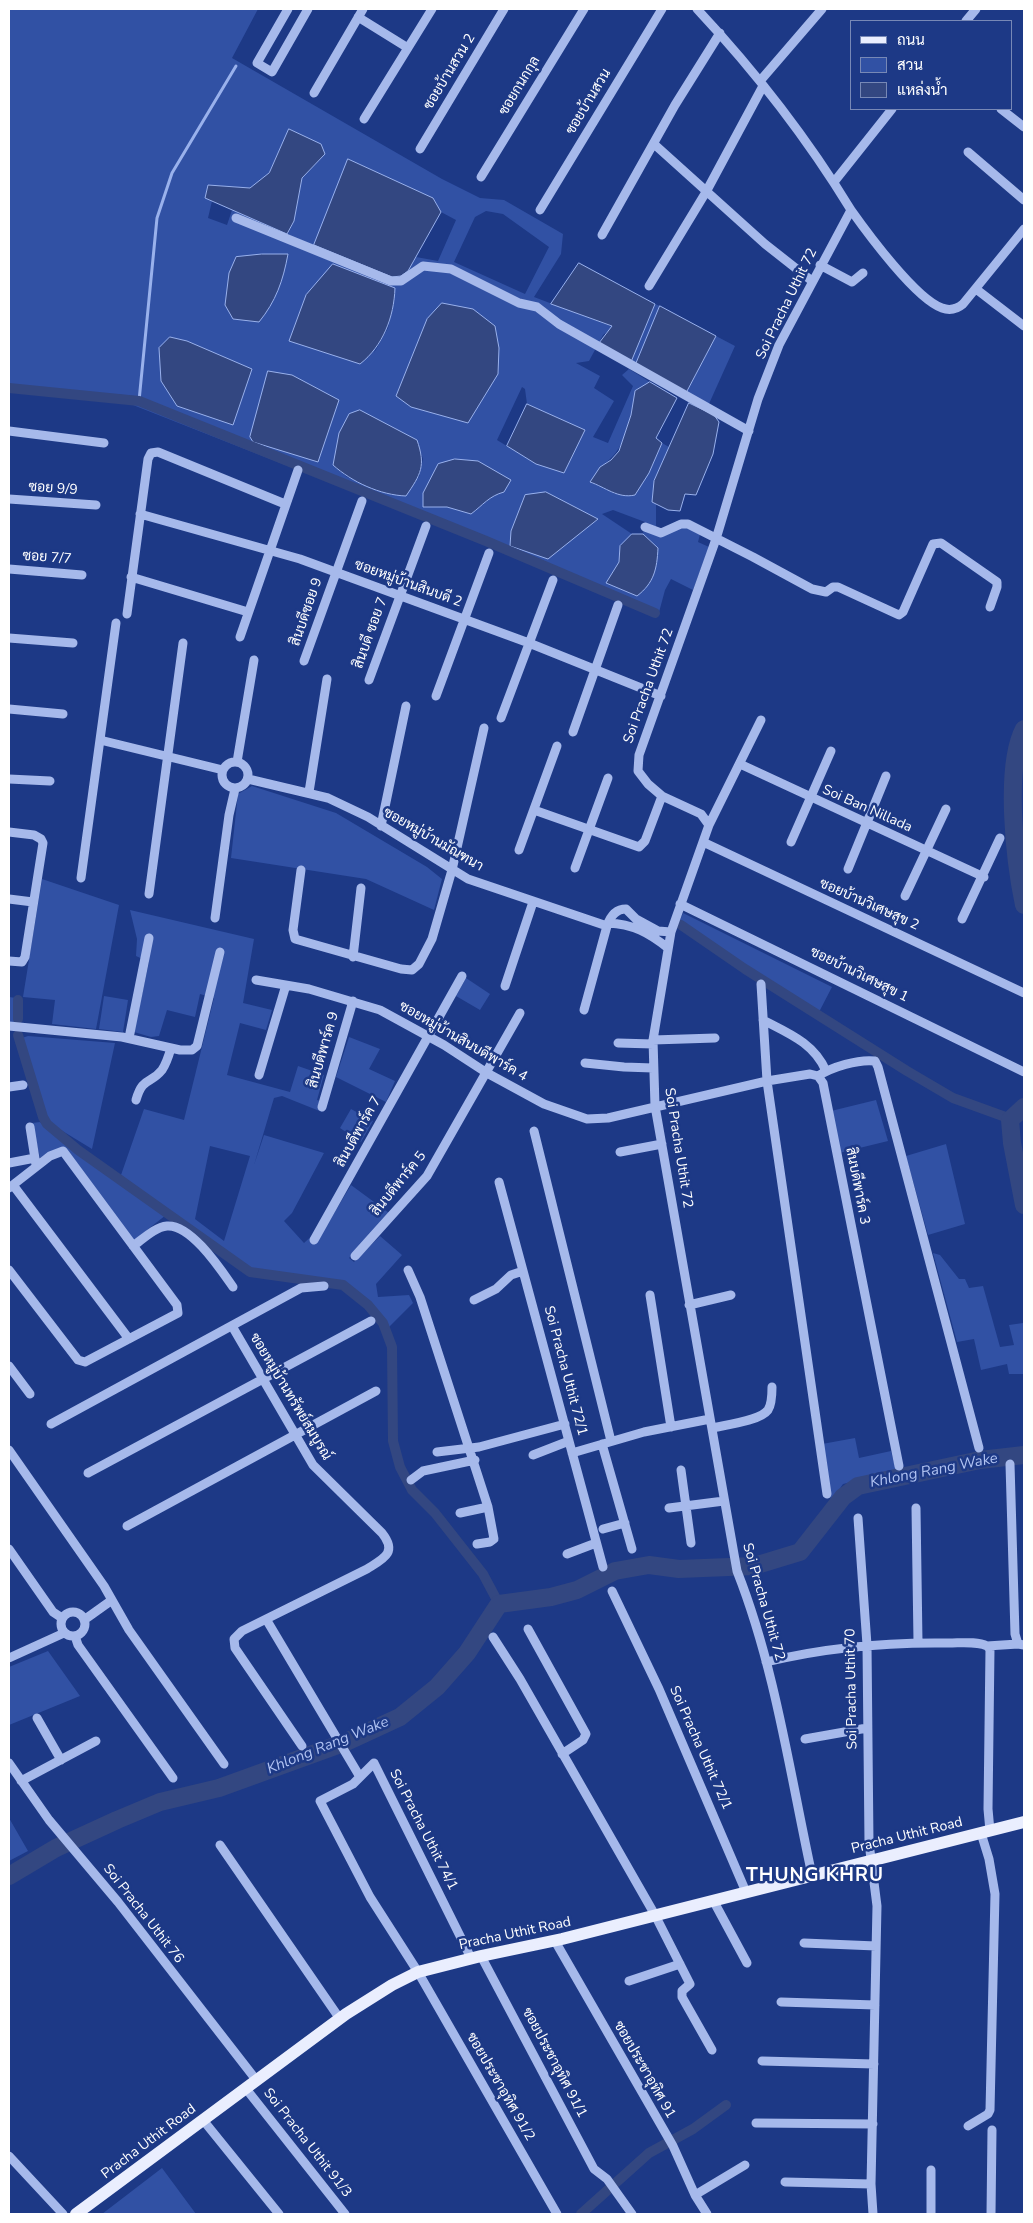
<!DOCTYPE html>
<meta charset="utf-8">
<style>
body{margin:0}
#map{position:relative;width:1033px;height:2223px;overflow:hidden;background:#1d3986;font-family:"Nunito Sans",Sarabun,sans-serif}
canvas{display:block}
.frame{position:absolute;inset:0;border:10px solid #fff;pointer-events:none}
.legend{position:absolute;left:850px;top:20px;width:162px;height:90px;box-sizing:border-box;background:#1d3986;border:1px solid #7788b6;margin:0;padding:6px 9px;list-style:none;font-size:15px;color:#fff}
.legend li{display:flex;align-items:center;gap:10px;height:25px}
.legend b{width:25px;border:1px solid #7788b6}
</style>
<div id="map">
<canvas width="1033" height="2223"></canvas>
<div class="frame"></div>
<ul class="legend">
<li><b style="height:6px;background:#eaeefe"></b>ถนน</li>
<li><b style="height:14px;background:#3151a4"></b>สวน</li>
<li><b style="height:14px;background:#334781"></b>แหล่งน้ำ</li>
</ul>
</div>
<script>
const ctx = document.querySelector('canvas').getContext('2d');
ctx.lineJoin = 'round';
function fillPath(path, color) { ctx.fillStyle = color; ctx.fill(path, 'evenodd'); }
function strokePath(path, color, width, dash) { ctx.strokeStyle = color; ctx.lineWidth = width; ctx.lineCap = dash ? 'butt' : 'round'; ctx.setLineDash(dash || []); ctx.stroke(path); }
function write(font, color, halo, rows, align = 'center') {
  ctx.font = font + ' "Nunito Sans",Sarabun,sans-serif'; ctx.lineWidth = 5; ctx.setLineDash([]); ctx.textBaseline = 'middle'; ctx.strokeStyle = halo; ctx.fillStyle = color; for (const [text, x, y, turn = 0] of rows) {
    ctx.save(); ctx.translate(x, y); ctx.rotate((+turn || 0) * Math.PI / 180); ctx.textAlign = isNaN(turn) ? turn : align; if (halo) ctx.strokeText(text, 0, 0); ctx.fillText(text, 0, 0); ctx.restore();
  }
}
fillPath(new Path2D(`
 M9 9H258L232 58 442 179 480 198 504 200 563 234 561 254 534 297 613 327 603 335 589 361 576 363 600 376 594 388 614 401 593 437 608 443 633 386 622 375 629 369 650 382 635 391C630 421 627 450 600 467V485L615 494 649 473 662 443 669 447 654 481 652 502 656 504V529L702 527 698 542 709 547 693 590 671 579 665 590 658 616 425 520 133 405 134 396 9 385ZM289 129 325 154 302 178 294 221 288 234 232 210 227 225 208 218 212 201 205 198 208 185 251 188 269 173ZM433 198 441 212 456 220 438 261 416 257 408 271ZM486 211 503 214 549 247 525 294 454 262 475 217ZM395 298 388 328 374 353ZM170 337 187 341 251 369ZM522 387 525 389 527 404 584 430 536 464 497 440ZM417 440 423 459 419 477 392 495 347 477 333 465ZM511 480 471 514 447 507ZM546 492 597 520 588 527ZM613 510 645 522 643 534 658 548 619 562 620 546 632 534 602 514Z
 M655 304 660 306 636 364 631 362Z
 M716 336 735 346 708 406 686 393Z
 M252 786 336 813 427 867 442 879 434 910 366 879 231 858 238 794Z
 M42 879 119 905 96 1029 52 1024 55 1000 23 997Z
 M130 910 254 939 243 1003 272 1010 266 1030 240 1023 227 1075 290 1092 298 1066 324 1075 317 1100 327 1103 322 1112 282 1096 274 1098 254 1165 264 1135 324 1153 292 1213 284 1221 304 1243 316 1232 321 1235 351 1185 389 1213 349 1258 354 1262 380 1236 402 1255 376 1284 378 1297 409 1295 413 1303 389 1327 379 1313 362 1296 344 1283 253 1270 170 1213 121 1175 144 1109 184 1120 214 998 200 994 195 1017 167 1010 159 1036 151 1037 134 1032 149 962 136 956 137 939ZM210 1146 250 1156 224 1241 195 1219Z
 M683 913 832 987 819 1012 678 925Z
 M466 978 490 994 480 1010 456 996Z
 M104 996 128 1000 123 1032 99 1029Z
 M9 997 16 998 14 1023H9Z
 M28 1036 115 1043 92 1149 51 1124 45 1115 22 1038Z
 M349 1037 380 1049 369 1069 395 1081 386 1102 336 1077Z
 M876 1100 888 1141 839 1153 831 1111Z
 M351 1109 373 1121 361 1142 340 1128Z
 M40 1122 61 1141 166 1215 133 1241 63 1148 40 1158 32 1123Z
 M946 1144 965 1224 928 1235 906 1156Z
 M933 1253 940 1255 959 1279H965L969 1288 983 1286 1000 1347 1014 1345 1009 1325 1023 1323 1024 1374H1009L1007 1364 981 1370 974 1339 957 1342Z
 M855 1438 859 1458 891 1451 896 1471 843 1484 831 1501 822 1444Z
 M48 1651 80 1696 9 1725V1667Z
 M9 1818 28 1851 9 1861Z
 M162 2168 196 2214H102Z`), '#3151a4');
const water = new Path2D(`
 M289 129 321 144 325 154 302 178 294 221 287 234 205 198 208 185 250 188 269 173Z
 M348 159 433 198 441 212 408 271 401 276 392 277 314 245Z
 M262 254H288C283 281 276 301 259 322L233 319 225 305 229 273 236 257Z
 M579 263 655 304 631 362 599 343 612 326 551 304Z
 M333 264 395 288C394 317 383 346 360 364L289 341 306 295Z
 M442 303 473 309 495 326 499 348 498 374 468 423 411 407 396 396 427 319Z
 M660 306 716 336 686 393 636 364Z
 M170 337 187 341 252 369 233 425 177 406 161 381 159 348Z
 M268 371 292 375 339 400 318 462 253 442 250 437Z
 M650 382 677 398 656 438 662 443 649 473 635 495C618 499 605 487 590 482L600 467 611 460 619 451 631 415 635 391Z
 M689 403 714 415 719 422 713 454 696 495 685 494 680 511 668 510 652 502 654 481Z
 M527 404 585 430 564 473 536 464 507 446Z
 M360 410 417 440C426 466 421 474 406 496 380 495 352 482 333 465L339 433 349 414Z
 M455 459 478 461 511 480 504 492C489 496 483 505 471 514L447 507H423V493L438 464Z
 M546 492 598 519 548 559 510 546 511 531 525 495Z
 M632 534H643L658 548C657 569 654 583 637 596L606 583 619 562 620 546Z`);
fillPath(water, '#334781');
strokePath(water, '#99b1ec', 1);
strokePath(new Path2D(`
 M139 401 157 218 172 173 236 66`), '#99b1ec', 3);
strokePath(new Path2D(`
 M9 388 139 401 486 541 655 613
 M681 925 745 969 907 1071 953 1098 1011 1119
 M18 1019V1000
 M18 1035 43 1117 47 1124 78 1150 250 1272 343 1285 368 1305 383 1323 392 1347 393 1441 400 1467 412 1490 435 1513 483 1574 499 1604
 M581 2214 649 2153 693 2129 726 2105`), '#334781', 10);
strokePath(new Path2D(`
 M1024 729C1004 767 1015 862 1024 905
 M1024 1107 1010 1120 1012 1143 1024 1205
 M9 1876 56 1848 117 1820 160 1802 219 1788 346 1742 400 1717 437 1687 467 1653 499 1604 551 1597 577 1590 615 1571 649 1565 679 1569 754 1566 800 1552 843 1497 858 1486 980 1460 1024 1455`), '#334781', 18);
strokePath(new Path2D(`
 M288 9 257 63 272 72 308 9
 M697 9C754 70 807 138 851 210L779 345 758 399 716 539 639 755 638 771 648 784 662 796 701 814 709 825 671 932 653 1040 655 1106 737 1571C775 1667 790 1774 812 1875
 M358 17 408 48
 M966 21 976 9
 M760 81 822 9
 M314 93 363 9
 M1001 109 1024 127
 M364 119 432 9
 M654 144 765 244 812 281
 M420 149 504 9
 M968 152 1024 200
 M481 177 584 9
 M834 182 892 109
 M540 210 662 9
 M851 210C868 234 916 299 942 308 950 311 957 309 963 304L1024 229
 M236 218 391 281H401L423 266 451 269 519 303 537 307 559 324 749 431
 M602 235 675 105 720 33
 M820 265 852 282 863 273
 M649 286 706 192 763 86
 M976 289 1024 326
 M9 431 104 443
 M9 499 96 505
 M140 514 300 559 529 643 661 696
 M645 527 661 533 681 524H688L753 557 812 589 826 592 833 587H838L899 615 903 612 933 544 941 543 997 582V587L990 607
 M9 569 82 575
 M131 577 248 612
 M127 614 148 459 151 453 158 452 285 504
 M240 637 298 470
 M9 638 73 643
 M304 661 362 501
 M369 680 426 526
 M436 696 489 553
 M9 709 63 714
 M501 718 553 580
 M573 732 618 605
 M100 740 223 770
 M222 775a13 13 0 1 1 26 0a13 13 0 1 1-26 0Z
 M237 762 254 660
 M740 764 984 877
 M9 779 50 781
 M248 779 328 798 368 817 468 879 607 926 584 1010
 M309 792 327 679
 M534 810 639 847 645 841 662 796
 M709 825 761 720
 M381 826 406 706
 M9 832 34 835 41 839 43 843 25 957 22 962 9 961
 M703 842 1024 993
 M791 842 831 751
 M519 850 557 746
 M575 868 608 778
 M848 869 886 776
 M301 870 293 930 295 939 401 969 412 970 419 964 432 939 452 870 484 728
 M81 878 116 623
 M149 894 183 643
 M905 896 946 809
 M9 899 33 902
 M680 904 1024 1072
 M215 918 229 815 235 789
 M962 919 1000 838
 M608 923C633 924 649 933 668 948
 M607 926C610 917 616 909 626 909L636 919 658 931 671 932
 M353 957 361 888
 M256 980 309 989 380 1010 444 1045 487 1073 544 1104 587 1119 608 1118 767 1081 810 1074 818 1076 823 1083 899 1466
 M761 984 767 1081 827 1494
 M505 986 533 902
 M763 1020C788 1033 814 1043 826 1071
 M9 1026 122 1037 180 1050H192L197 1046 220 952
 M129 1038 149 938
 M653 1040 715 1038
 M618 1043 653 1044
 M585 1063 624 1067 653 1068
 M259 1075 286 985
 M818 1076C832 1067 858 1059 875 1061L878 1067 979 1448
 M9 1087 23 1085
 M136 1100C143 1076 150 1085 162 1070 166 1064 169 1055 171 1048
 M322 1107 353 1001
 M30 1127 36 1165
 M534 1131 611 1441
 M620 1152 662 1144
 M9 1163 35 1158
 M499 1182 603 1567
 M13 1185 129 1339
 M9 1188 50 1156 63 1151 177 1305 178 1313 85 1362 78 1360 9 1270
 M314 1240 462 976
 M133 1246C143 1239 155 1227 167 1226 191 1224 221 1270 233 1287
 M355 1256 427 1176 520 1013
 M408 1270 420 1297 488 1507 494 1539 490 1542 477 1544
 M650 1295 671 1427
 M474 1300 496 1289 511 1275 523 1271
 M689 1305 731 1295
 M232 1326 313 1465 382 1533C398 1553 383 1559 367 1569L242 1631 234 1639 235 1648 302 1746
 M9 1366 30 1394
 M51 1424 301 1288 324 1286
 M712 1428C725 1425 760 1421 768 1410 772 1404 772 1394 772 1387
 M602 1444 632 1549
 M9 1450 104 1586 129 1630 224 1764
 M437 1452 479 1447 565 1424
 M572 1453 644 1432 710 1419
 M533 1455 569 1441
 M1010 1464 1015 1634 1018 1644 1024 1645
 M681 1470 691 1543
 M88 1473 371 1321
 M411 1480 423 1471 475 1460
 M669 1508 724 1501
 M916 1508 918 1642
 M460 1513 488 1507
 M858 1518 867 1645 869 1843 877 1906 871 2184 873 2214
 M127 1526 376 1391
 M603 1529 625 1523
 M9 1549 53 1612 62 1618
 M567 1554 596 1543
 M612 1591 659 1689 746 1892
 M61 1624a12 12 0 1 1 24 0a12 12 0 1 1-24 0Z
 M266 1619 360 1777 374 1763 471 1958
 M84 1620 112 1600
 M528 1629 586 1734 583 1740 562 1754
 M75 1636 78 1645 173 1778
 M493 1637 520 1679 655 1915 690 1984 682 1991V1997L712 2050
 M987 1646 1018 1644
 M9 1658 64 1633
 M766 1662C827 1647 887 1642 949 1643 961 1643 977 1641 987 1646L990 1649 988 1809 990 1831
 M37 1718 61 1760
 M805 1739 867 1728
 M9 1763 49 1820 118 1902 257 2081
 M360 1777 353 1784 320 1801 370 1897 418 1972 557 2214
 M21 1781 96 1741
 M220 1845 340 2019
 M713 1900 747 1963
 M555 1941 673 2146 695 2195 707 2214
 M804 1943 876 1946
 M481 1956 594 2169 607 2179 632 2214
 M629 1981 680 1964
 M781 2002 875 2005
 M762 2061 874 2064
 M247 2090 345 2214
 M203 2120 279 2214
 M756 2123 873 2124
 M968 2126 988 2114 990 2110 995 1894 989 1859 981 1833
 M9 2156 63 2214
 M785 2182 871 2184
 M695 2195 745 2165
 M931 2214V2170
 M991 2214 992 2130`), '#a6b9eb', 9);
strokePath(new Path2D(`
 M76 2214 346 2014 392 1985 418 1972 481 1956 562 1939 1024 1822`), '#eaeefe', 12);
write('14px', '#fff', '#1d3986', [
 ["ซอยบ้านสวน 2",450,72,-59],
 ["ซอยกนกกุล",520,86,-59],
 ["ซอยบ้านสวน",589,102,-59],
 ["Soi Pracha Uthit 72",787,304,-64],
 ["ซอย 9/9",53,489,4],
 ["ซอย 7/7",47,558,4],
 ["ซอยหมู่บ้านสินบดี 2",408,584,20],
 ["สินบดีซอย 9",307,612,-71],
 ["สินบดี ซอย 7",371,633,-70],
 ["Soi Pracha Uthit 72",649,686,-70],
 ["Soi Ban Nillada",867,809,24],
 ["ซอยหมู่บ้านมัณฑนา",433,840,30],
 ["ซอยบ้านวิเศษสุข 2",869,905,24],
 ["ซอยบ้านวิเศษสุข 1",859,975,26],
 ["ซอยหมู่บ้านสินบดีพาร์ค 4",463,1042,30],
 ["สินบดีพาร์ค 9",324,1050,-74],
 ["สินบดีพาร์ค 7",359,1132,-61],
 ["Soi Pracha Uthit 72",678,1148,81],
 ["สินบดีพาร์ค 5",399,1184,-51],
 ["สินบดีพาร์ค 3",857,1186,79],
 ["Soi Pracha Uthit 72/1",565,1371,75],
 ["ซอยหมู่บ้านทรัพย์สมบูรณ์",290,1397,59],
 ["Soi Pracha Uthit 72",763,1602,74],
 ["Soi Pracha Uthit 70",852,1689,-91],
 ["Soi Pracha Uthit 72/1",700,1748,66],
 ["Soi Pracha Uthit 74/1",423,1830,63],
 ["Pracha Uthit Road",907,1836,-14],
 ["Soi Pracha Uthit 76",143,1914,52],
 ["Pracha Uthit Road",515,1934,-12],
 ["ซอยประชาอุทิศ 91/1",554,2063,62],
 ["ซอยประชาอุทิศ 91",644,2070,60],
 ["ซอยประชาอุทิศ 91/2",500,2087,60],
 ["Pracha Uthit Road",149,2142,-37],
 ["Soi Pracha Uthit 91/3",307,2143,52]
]);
write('italic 15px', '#b1c3f2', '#1d3986', [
 ["Khlong Rang Wake",934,1471,-11],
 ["Khlong Rang Wake",328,1746,-22]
]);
ctx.letterSpacing = '1px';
write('bold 19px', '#fff', '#1d3986', [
 ["THUNG KHRU",815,1876]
]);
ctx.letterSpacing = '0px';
</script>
